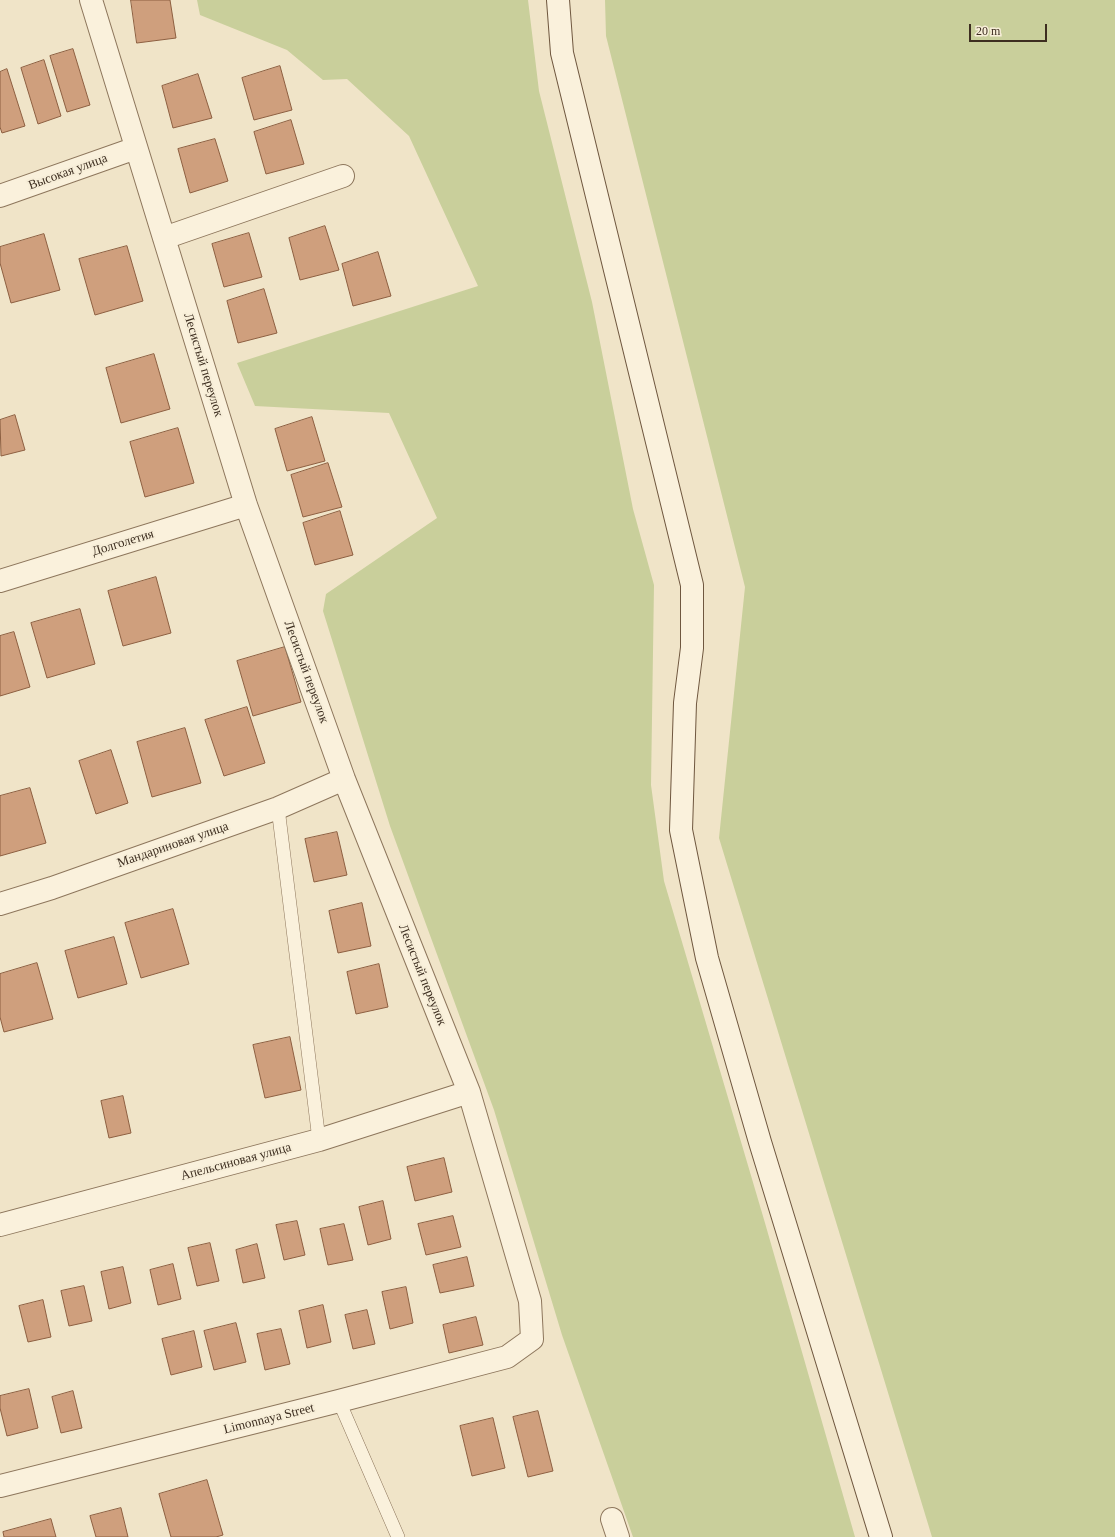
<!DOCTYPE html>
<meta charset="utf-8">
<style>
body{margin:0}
#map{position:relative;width:1115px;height:1537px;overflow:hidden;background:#f0e4c8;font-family:"Times New Roman",serif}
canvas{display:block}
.scale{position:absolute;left:969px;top:24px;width:78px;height:18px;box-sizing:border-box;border:2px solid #3d2e20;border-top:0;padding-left:5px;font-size:12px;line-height:14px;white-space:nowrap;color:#3d2e20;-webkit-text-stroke:3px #f7eed8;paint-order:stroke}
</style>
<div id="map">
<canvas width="1115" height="1537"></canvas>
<div class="scale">20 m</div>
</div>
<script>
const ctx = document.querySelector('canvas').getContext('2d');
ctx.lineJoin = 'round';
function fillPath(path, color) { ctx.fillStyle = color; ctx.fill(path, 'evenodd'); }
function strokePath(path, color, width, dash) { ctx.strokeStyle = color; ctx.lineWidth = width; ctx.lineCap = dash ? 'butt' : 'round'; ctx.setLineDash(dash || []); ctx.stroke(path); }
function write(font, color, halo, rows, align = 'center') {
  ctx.font = font + ' "Times New Roman",serif'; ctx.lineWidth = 4; ctx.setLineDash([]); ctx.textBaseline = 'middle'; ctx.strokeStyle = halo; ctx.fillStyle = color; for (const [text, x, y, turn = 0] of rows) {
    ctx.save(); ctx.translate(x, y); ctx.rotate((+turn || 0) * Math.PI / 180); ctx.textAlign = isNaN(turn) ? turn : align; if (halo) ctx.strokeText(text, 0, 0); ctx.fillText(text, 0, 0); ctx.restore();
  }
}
fillPath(new Path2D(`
 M197 0H528L539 91 592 302 633 509 654 585 651 785 664 881 765 1223 855 1537H633L562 1335 494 1110 390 826 323 611 326 594 437 518 389 413 255 406 237 363 478 286 409 136 347 79 323 80 287 50 200 15Z
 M605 0H1115V1537H932L719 838 745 587 606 36Z`), '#c9cf9b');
const building = new Path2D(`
 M131 0H170L176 38 137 43Z
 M73 49 90 105 67 112 50 56Z
 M44 60 61 116 38 124 21 68Z
 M280 66 292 110 254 120 242 78Z
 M7 69 25 126 2 133 0 127V72Z
 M198 74 212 118 173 128 162 86Z
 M291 120 304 164 266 174 254 132Z
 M215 139 228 181 190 193 178 149Z
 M325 226 339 270 300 280 289 238Z
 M249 233 262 277 224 287 212 244Z
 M44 234 60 290 11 303 0 263V247Z
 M127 246 143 301 95 315 79 259Z
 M378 252 391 296 353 306 342 264Z
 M264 289 277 333 238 343 227 301Z
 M154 354 170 409 121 423 106 368Z
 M15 415 25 450 1 456 0 420Z
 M312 417 325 461 287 471 275 429Z
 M178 428 194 483 145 497 130 442Z
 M328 463 342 507 303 517 291 475Z
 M340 511 353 555 315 565 303 523Z
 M156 577 171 633 123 646 108 591Z
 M80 609 95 664 47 678 31 623Z
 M14 632 30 687 0 696V636Z
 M285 647 301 702 253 716 237 661Z
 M247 707 265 763 224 776 205 720Z
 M185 728 201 783 152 797 137 742Z
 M111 750 128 803 96 814 79 761Z
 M30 788 46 843 0 856V796Z
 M337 832 347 875 314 882 305 839Z
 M362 903 371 946 338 953 329 911Z
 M173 909 189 964 141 978 125 923Z
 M114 937 127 984 78 998 65 951Z
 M37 963 53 1019 4 1032 0 1017V974Z
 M379 964 388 1007 356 1014 347 972Z
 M290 1037 301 1090 265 1098 253 1045Z
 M123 1096 131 1133 109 1138 101 1101Z
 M444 1158 452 1192 415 1201 407 1167Z
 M383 1201 391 1239 368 1245 359 1207Z
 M453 1216 461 1247 426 1255 418 1224Z
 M297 1221 305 1255 284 1260 276 1225Z
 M344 1224 353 1260 328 1265 320 1229Z
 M210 1243 219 1281 197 1286 188 1248Z
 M257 1244 265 1278 243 1283 236 1250Z
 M467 1257 474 1286 440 1293 433 1265Z
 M173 1264 181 1299 158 1305 150 1270Z
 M123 1267 131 1303 109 1309 101 1272Z
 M84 1286 92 1321 69 1326 61 1291Z
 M406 1287 413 1323 390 1329 382 1292Z
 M43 1300 51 1337 28 1342 19 1306Z
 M323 1305 331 1342 307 1348 299 1311Z
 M367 1310 375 1344 353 1349 345 1315Z
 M476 1317 483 1345 449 1353 443 1325Z
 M236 1323 246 1362 214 1370 204 1331Z
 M281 1329 290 1364 265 1370 257 1334Z
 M194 1331 202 1367 171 1375 162 1339Z
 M29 1389 38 1428 7 1436 0 1408V1396Z
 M73 1391 82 1428 61 1433 52 1397Z
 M538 1411 553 1471 528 1477 513 1417Z
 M493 1418 505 1468 472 1476 460 1426Z
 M207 1480 223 1535 216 1537H171L159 1494Z
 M121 1508 128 1537H96L90 1516Z
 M51 1519 56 1537H4L3 1532Z`);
fillPath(building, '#cf9f7d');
strokePath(building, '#8d5f41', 1);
const lane = new Path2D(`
 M278 808 319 1140
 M339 1401 398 1537`);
const street = new Path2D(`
 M0 196 136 148
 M164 238 343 176
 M0 581 246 505
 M0 904 52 888 278 808 344 779
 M0 1225 319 1140 469 1092
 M0 1486 339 1401 507 1357 532 1339 530 1301 469 1092 344 779 246 505 91 0
 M612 1519 618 1537`);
const secondary = new Path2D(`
 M558 0 562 53 692 585V648L685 703 681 830 707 958 760 1142 881 1537`);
strokePath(lane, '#8d765c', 14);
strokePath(street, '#8d765c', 24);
strokePath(secondary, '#6f573f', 24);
strokePath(lane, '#faf1dc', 13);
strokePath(street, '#faf1dc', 22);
strokePath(secondary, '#faf1dc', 22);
write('13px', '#3d2e20', '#f7eed8', [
 ["Высокая улица",68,172,-20],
 ["Лесистый переулок",203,365,73],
 ["Долголетия",123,543,-17],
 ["Лесистый переулок",306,672,70],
 ["Мандариновая улица",173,845,-19],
 ["Лесистый переулок",422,975,68],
 ["Апельсиновая улица",236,1162,-15],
 ["Limonnaya Street",269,1419,-14]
]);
</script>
